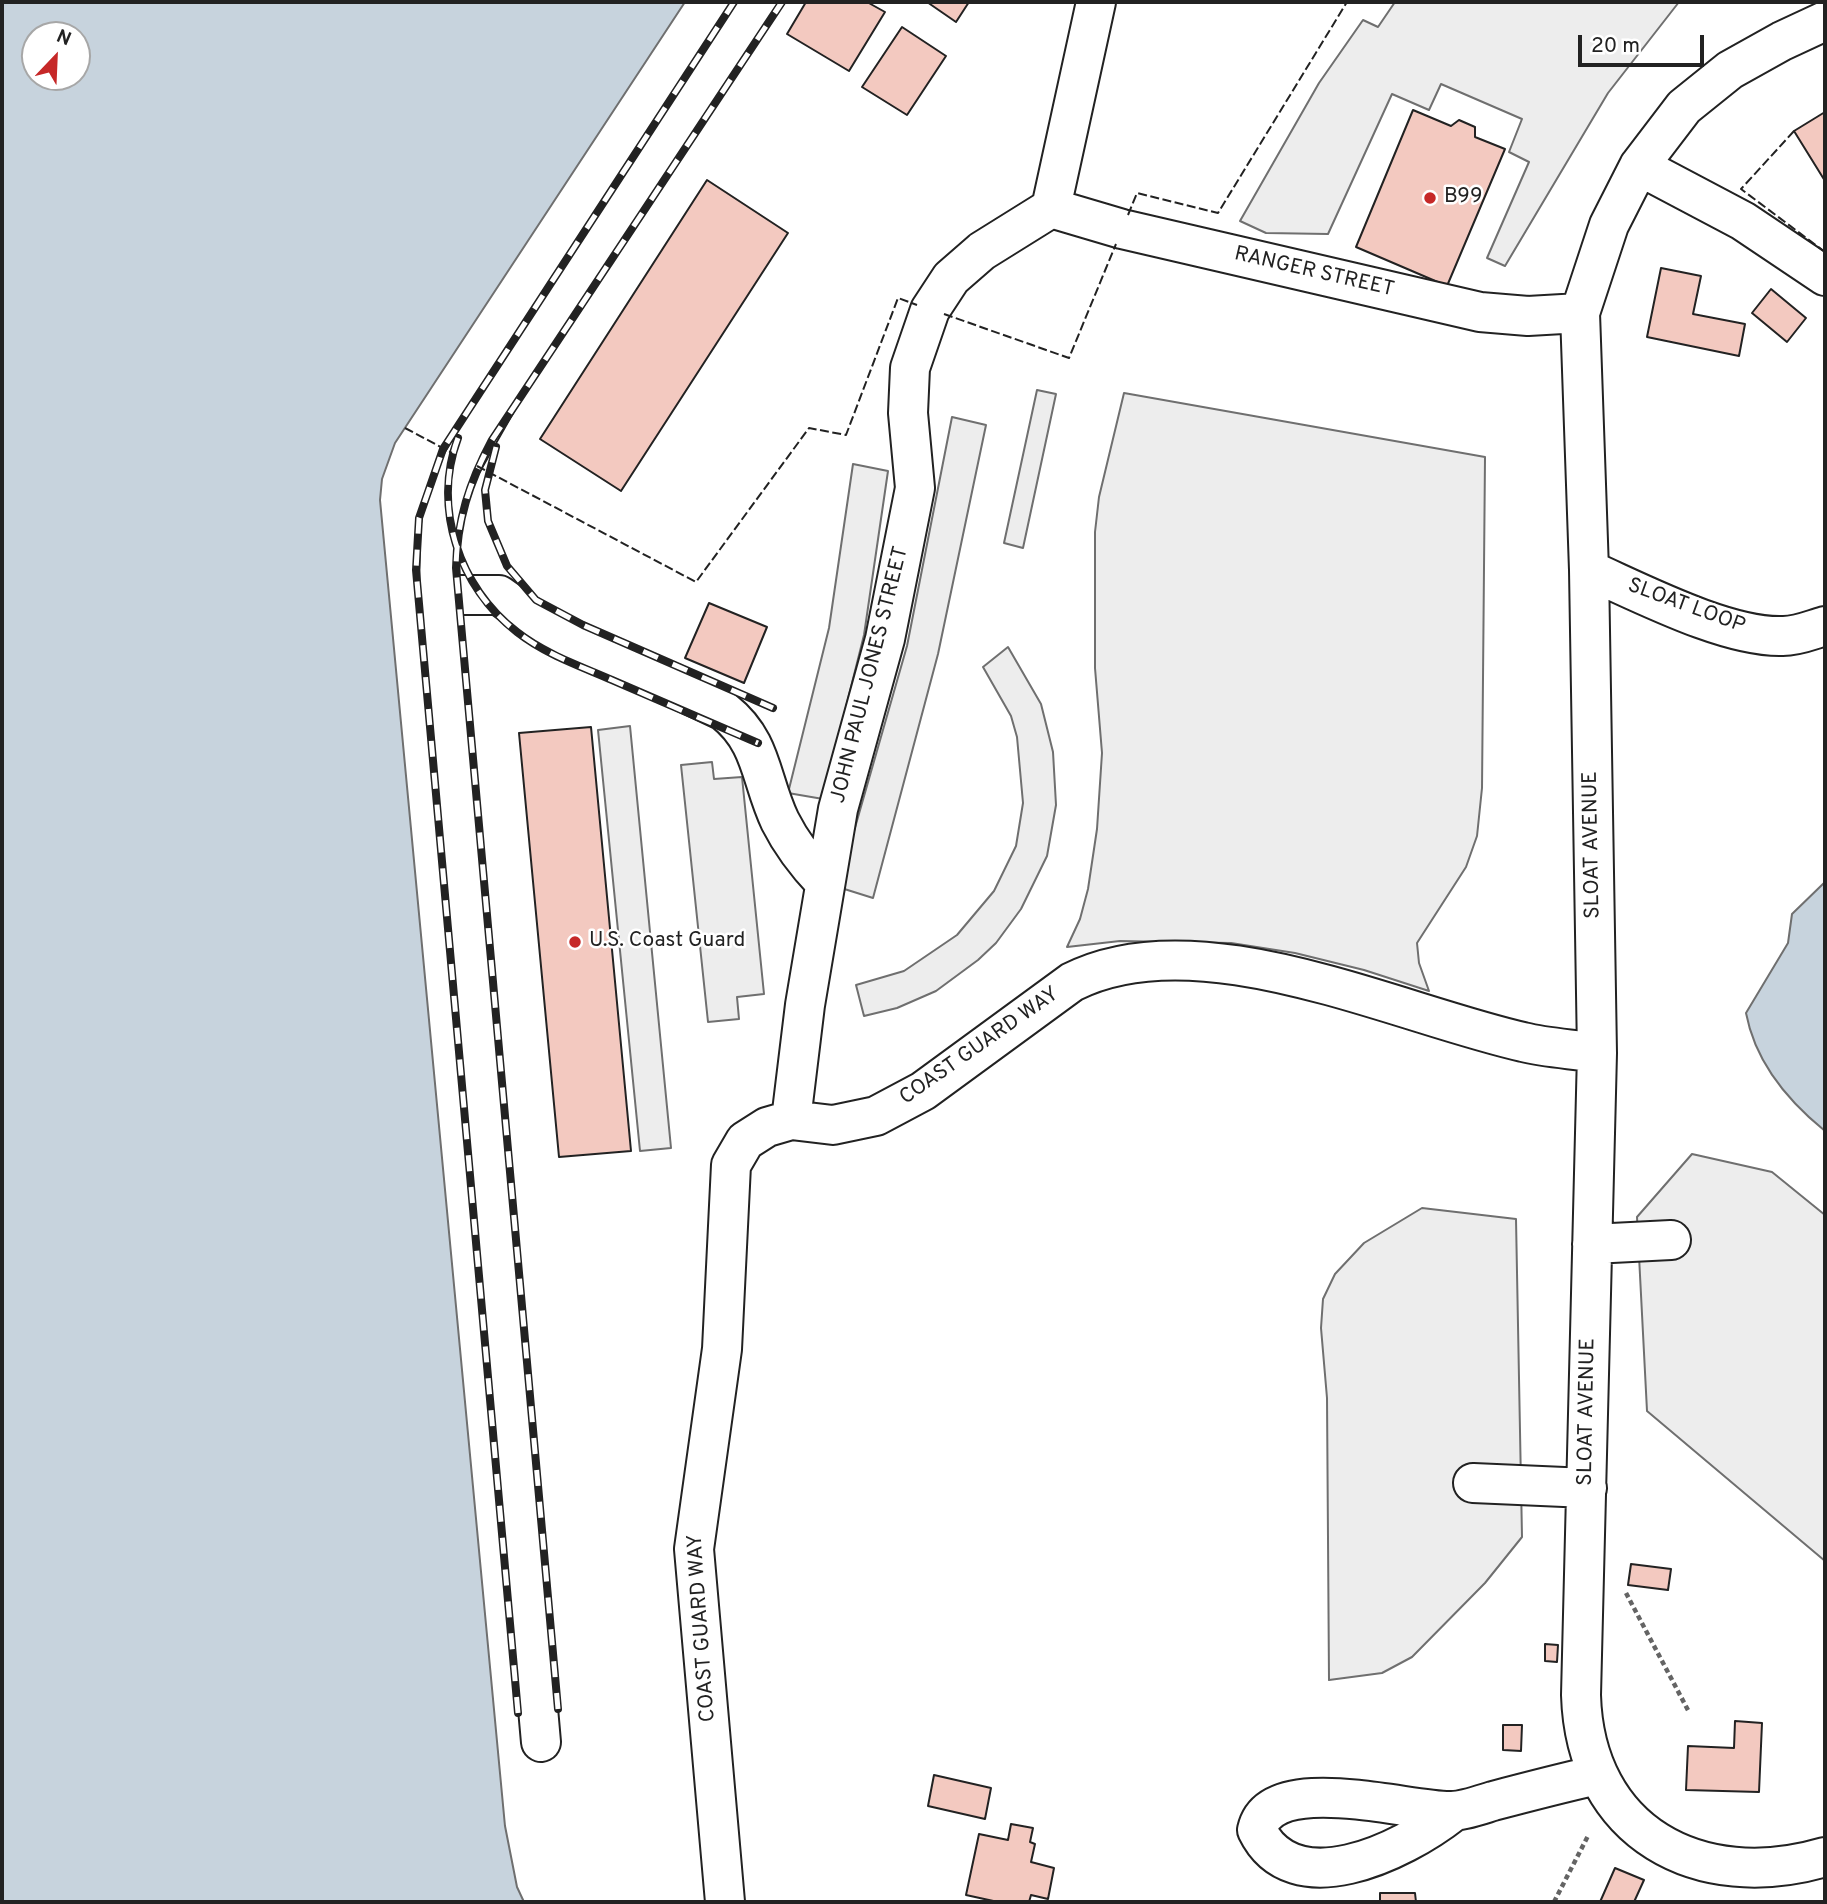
<!DOCTYPE html>
<style>
body{margin:0}
#map{position:relative;width:1827px;height:1904px;overflow:hidden;background:#fff;font-family:Overpass,sans-serif}
canvas{display:block}
.frame{position:absolute;inset:0;border:4px solid #222;pointer-events:none}
.north{position:absolute;left:21px;top:21px;width:70px;height:70px;box-sizing:border-box;background:#fff;border:2px solid #a7a7a7;border-radius:50%;rotate:23deg;font-size:19px;font-weight:700;line-height:28px;text-align:center;color:#222}
.north::after{content:'';display:block;margin:auto;width:24px;height:32px;background:#c62828;clip-path:polygon(50% 0,100% 100%,50% 72%,0 100%)}
.scale{position:absolute;left:1578px;top:35px;width:126px;height:32px;box-sizing:border-box;border:4px solid #222;border-top:0;padding-left:9px;font-size:21px;line-height:24px;white-space:nowrap;color:#222;-webkit-text-stroke:5px #fff;paint-order:stroke}
</style>
<div id="map">
<canvas width="1827" height="1904"></canvas>
<div class="frame"></div>
<div class="north">N</div>
<div class="scale">20 m</div>
</div>
<script>
const ctx = document.querySelector('canvas').getContext('2d');
ctx.lineJoin = 'round';
function fillPath(path, color) { ctx.fillStyle = color; ctx.fill(path, 'evenodd'); }
function strokePath(path, color, width, dash) { ctx.strokeStyle = color; ctx.lineWidth = width; ctx.lineCap = dash ? 'butt' : 'round'; ctx.setLineDash(dash || []); ctx.stroke(path); }
function write(font, color, halo, rows, align = 'center') {
  ctx.font = font + ' Overpass,sans-serif'; ctx.lineWidth = 5; ctx.setLineDash([]); ctx.textBaseline = 'middle'; ctx.strokeStyle = halo; ctx.fillStyle = color; for (const [text, x, y, turn = 0] of rows) {
    ctx.save(); ctx.translate(x, y); ctx.rotate((+turn || 0) * Math.PI / 180); ctx.textAlign = isNaN(turn) ? turn : align; if (halo) ctx.strokeText(text, 0, 0); ctx.fillText(text, 0, 0); ctx.restore();
  }
}
const parking = new Path2D(`
 M1395 2H1679L1608 93 1505 266 1487 258 1529 162 1509 152 1522 119 1441 84 1429 110 1392 94 1328 234 1266 233 1240 221 1319 83 1363 20 1378 27Z
 M1037 390 1056 394 1023 548 1004 543Z
 M1124 393 1485 457 1482 788 1477 836 1466 867 1417 943 1419 963 1429 991 1364 970 1295 953 1231 943 1120 941 1067 947 1080 919 1088 889 1097 829 1102 753 1095 668V532L1099 497Z
 M952 417 986 425 938 654 873 898 838 887 907 646Z
 M853 464 888 471 864 635 823 799 788 793 829 628Z
 M1008 647 1041 704 1053 752 1056 805 1047 856 1021 909 996 943 978 960 936 991 897 1008 864 1016 856 985 904 971 957 935 994 891 1016 846 1023 803 1017 737 1011 716 983 667Z
 M630 726 671 1148 640 1151 598 730Z
 M712 762 714 779 742 777 764 994 737 997 739 1019 708 1022 681 765Z
 M1692 1154 1772 1172 1825 1215V1561L1647 1411 1637 1217Z
 M1422 1208 1516 1219 1522 1537 1485 1583 1412 1657 1382 1673 1329 1680 1327 1398 1321 1328 1323 1299 1335 1274 1364 1243Z`);
fillPath(parking, '#ededed');
strokePath(parking, '#6f6f6f', 2);
const water = new Path2D(`
 M2 2H685L395 443 382 479 380 500 505 1826 517 1887 524 1902H2ZM35 35H77V77H35Z
 M1825 882V1131C1788 1101 1755 1061 1746 1013L1788 943 1792 914Z`);
fillPath(water, '#c7d3dd');
strokePath(water, '#6f6f6f', 2);
const building = new Path2D(`
 M806 2H867L885 12 849 71 787 34Z
 M927 2H969L956 22Z
 M902 27 946 56 907 115 862 87Z
 M1413 110 1451 126 1459 120 1475 127V137L1505 149 1447 286 1356 247Z
 M1825 112V181L1794 131Z
 M707 180 788 233 621 491 540 439Z
 M1661 268 1701 276 1693 314 1745 324 1739 356 1647 337Z
 M1771 289 1806 318 1787 342 1752 313Z
 M709 603 767 627 744 683 685 658Z
 M591 727 631 1151 559 1157 519 733Z
 M1631 1564 1671 1569 1668 1590 1628 1585Z
 M1545 1644 1558 1645 1557 1662 1545 1661Z
 M1735 1721 1762 1723 1759 1792 1686 1790 1688 1746 1734 1748Z
 M1503 1725H1522L1521 1751 1503 1750Z
 M934 1775 991 1788 985 1819 928 1806Z
 M1011 1824 1033 1828 1030 1842 1035 1844 1031 1862 1054 1868 1048 1899 1031 1895 1029 1902H998L966 1895 979 1834 1008 1840Z
 M1615 1868 1644 1880 1634 1902H1600Z
 M1380 1893H1415L1416 1902H1380Z`);
fillPath(building, '#f3c9c0');
strokePath(building, '#222', 2);
const minor = new Path2D(`
 M1825 21 1782 41 1730 70 1684 107 1639 166 1609 225 1580 313 1589 570 1597 1053 1581 1695C1585 1833 1699 1894 1825 1857
 M1639 166 1743 221 1825 276
 M1051 208 1122 229 1480 312 1528 316 1580 313
 M1589 570C1641 593 1727 638 1783 636 1798 636 1811 630 1825 626
 M439 595H499L540 624 724 711C763 742 760 779 780 821 792 845 807 864 825 883
 M791 1120 805 1005 838 809 885 639 915 488 908 413 910 368 930 310 951 278 982 251 1051 208 1096 2
 M1592 1244 1671 1240
 M1473 1483 1587 1488
 M541 1742 439 595 440 532 445 498 455 475 501 394 758 2
 M1453 1812C1401 1853 1293 1904 1257 1830 1271 1770 1408 1812 1451 1811 1464 1811 1480 1805 1493 1801 1527 1792 1562 1783 1597 1775
 M725 1902 694 1549 722 1349 731 1165 745 1141 767 1127 791 1120 833 1125 876 1116 923 1091 1072 982C1198 918 1395 1013 1523 1042 1547 1048 1573 1049 1597 1053`);
strokePath(minor, '#222', 42);
strokePath(new Path2D(`
 M1626 1593 1689 1712
 M1554 1902 1589 1834`), '#646464', 4.5, [5, 3.5]);
strokePath(minor, '#fff', 38);
const rail = new Path2D(`
 M458 438C432 507 459 588 517 632 545 654 580 666 612 680 660 701 709 722 758 743
 M496 447 485 490 488 521 507 566 536 600 583 625 773 708
 M558 1709 456 568C457 520 469 483 492 440L782 2
 M518 1713 416 570 419 518 443 449 734 2`);
strokePath(rail, '#222', 8);
strokePath(rail, '#fff', 5, [16]);
strokePath(new Path2D(`
 M1794 131 1741 189 1825 252
 M1128 215 1137 193 1218 213 1347 2
 M944 314 1069 358 1116 244
 M405 428 452 453
 M477 466 696 582 809 428 846 435 898 298 917 305`), '#222', 2, [9, 3.5]);
for (const [x, y, r, color] of [
 [1430,198,7,"#c62828"],
 [575,942,7,"#c62828"]
]) { const dot = new Path2D(); dot.arc(x, y, r, 0, 2 * Math.PI); ctx.fillStyle = color; ctx.fill(dot); strokePath(dot, '#fff', 2.5); }
write('21px', '#222', '#fff', [
 ["B99",1444,198],
 ["U.S. Coast Guard",589,942]
], 'left');
write('21px', '#222', '#fff', [
 ["RANGER STREET",1314,273,13],
 ["SLOAT LOOP",1686,607,20],
 ["JOHN PAUL JONES STREET",871,675,-76],
 ["SLOAT AVENUE",1593,845,-91],
 ["COAST GUARD WAY",980,1047,-35],
 ["SLOAT AVENUE",1588,1412,-89],
 ["COAST GUARD WAY",703,1628,-94]
]);
</script>
